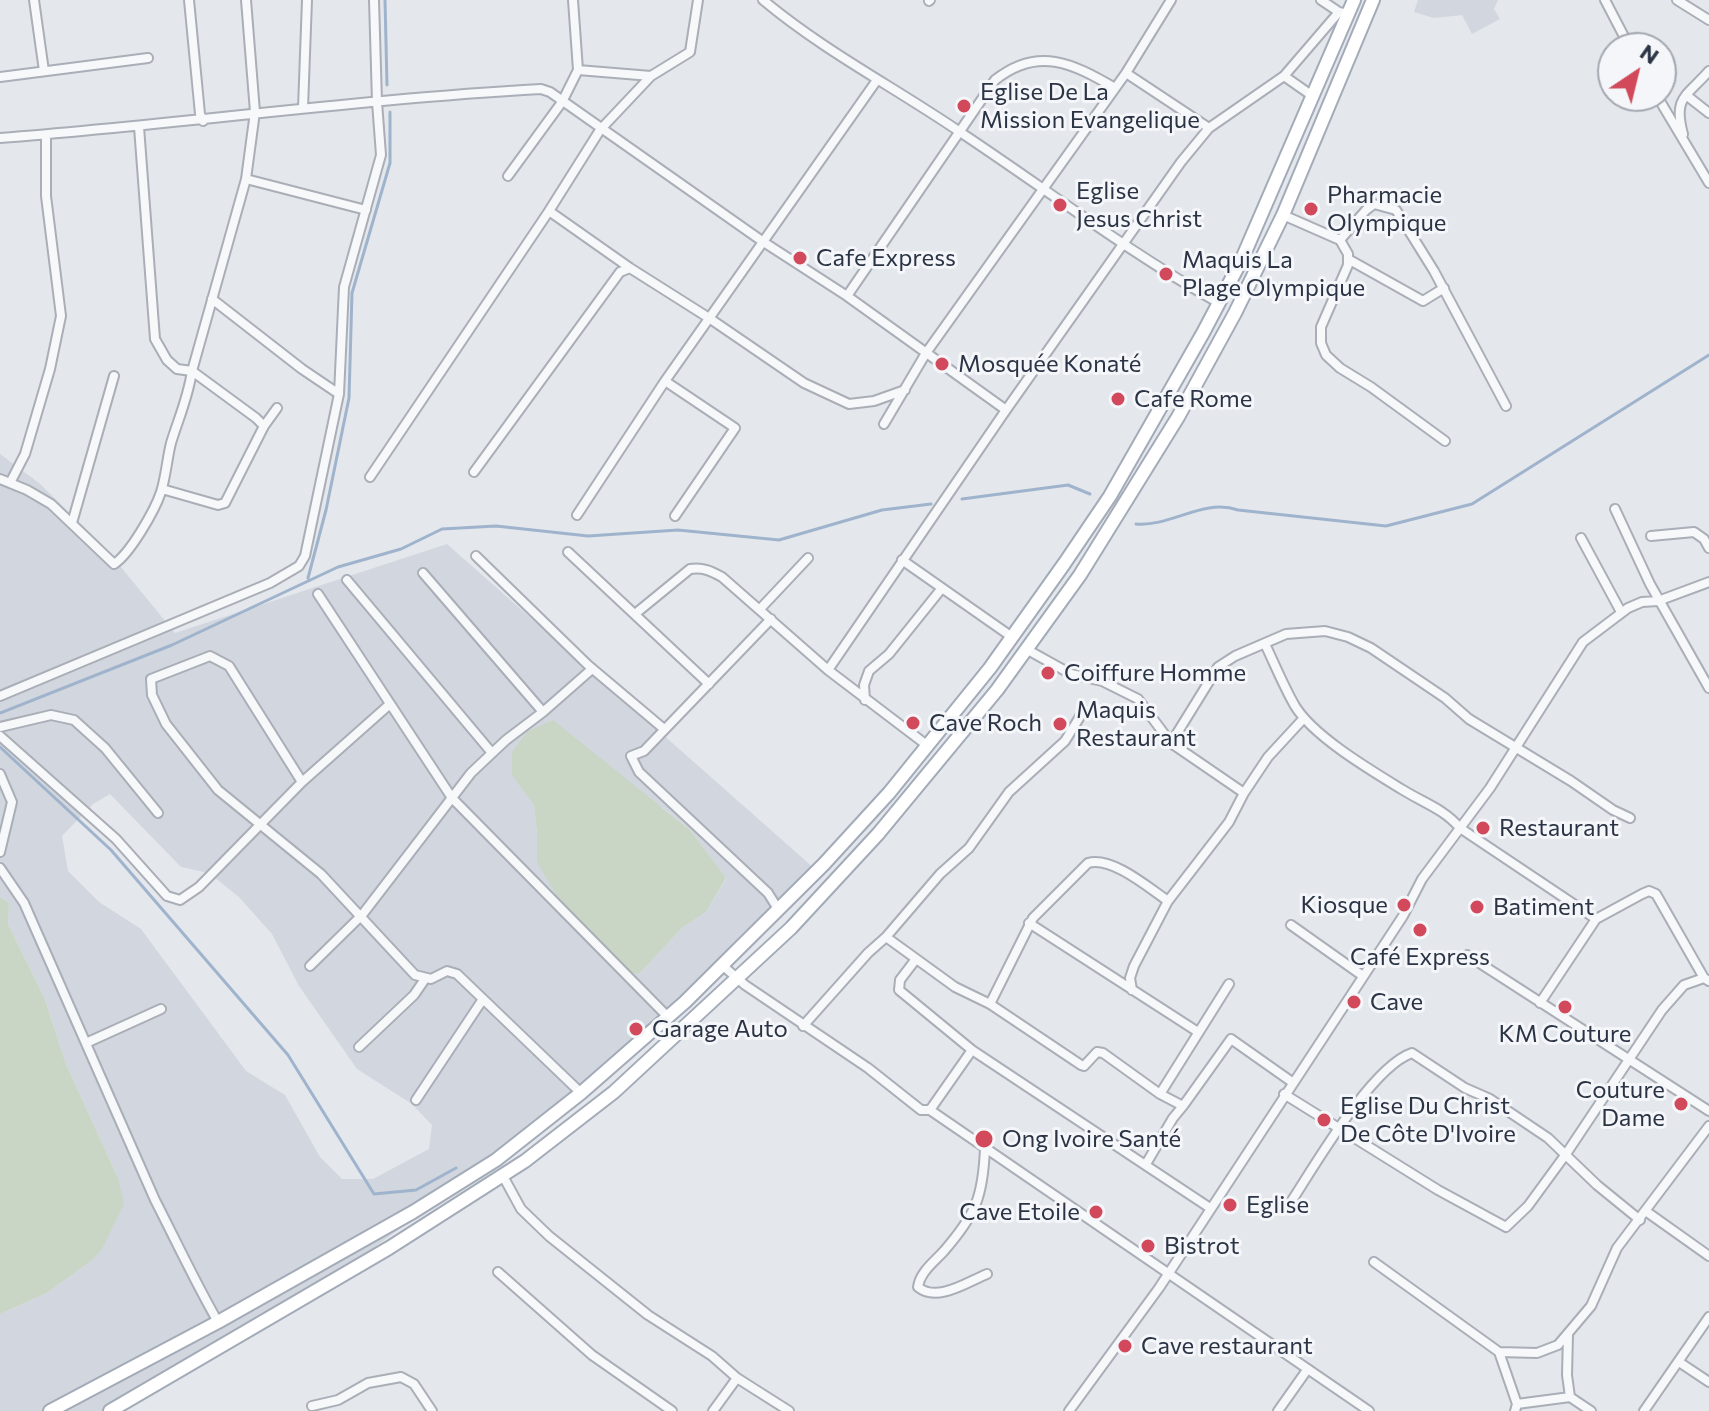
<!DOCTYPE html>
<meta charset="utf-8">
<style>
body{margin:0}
#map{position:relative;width:1709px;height:1411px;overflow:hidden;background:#e4e7ec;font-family:Commissioner,sans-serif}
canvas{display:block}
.north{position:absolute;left:1597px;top:32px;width:80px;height:80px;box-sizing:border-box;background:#f4f6f9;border:2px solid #a4a8b1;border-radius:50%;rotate:35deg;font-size:22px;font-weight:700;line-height:32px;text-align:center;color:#2b3445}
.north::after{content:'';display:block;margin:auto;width:28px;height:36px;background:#d1495b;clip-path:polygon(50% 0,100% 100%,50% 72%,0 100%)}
</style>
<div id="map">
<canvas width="1709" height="1411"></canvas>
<div class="north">N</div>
</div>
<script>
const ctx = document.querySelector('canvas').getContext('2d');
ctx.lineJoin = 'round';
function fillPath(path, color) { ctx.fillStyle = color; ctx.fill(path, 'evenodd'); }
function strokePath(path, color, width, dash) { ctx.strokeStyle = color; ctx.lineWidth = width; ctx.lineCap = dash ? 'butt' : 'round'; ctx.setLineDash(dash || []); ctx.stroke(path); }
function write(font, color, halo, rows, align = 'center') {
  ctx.font = font + ' Commissioner,sans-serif'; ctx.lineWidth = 6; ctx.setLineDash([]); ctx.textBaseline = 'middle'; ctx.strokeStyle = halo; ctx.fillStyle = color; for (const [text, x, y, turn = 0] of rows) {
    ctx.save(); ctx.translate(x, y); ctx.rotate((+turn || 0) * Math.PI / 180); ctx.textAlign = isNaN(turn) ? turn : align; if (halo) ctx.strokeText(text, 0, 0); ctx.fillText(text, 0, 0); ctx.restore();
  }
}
fillPath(new Path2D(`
 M1418 0H1498L1494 9 1500 19 1472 34 1462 15 1434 18 1414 12Z
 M0 454 39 483 102 544 175 633 447 544 815 869 722 967 497 1157 360 1258 105 1411H0V1314L47 1293 91 1261 118 1178 66 1064 44 997 8 924 9 903 0 897ZM110 794 181 867 209 873 239 897 272 934 299 986 357 1069 412 1104 432 1125 429 1149 373 1179H342L320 1157 285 1095 246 1071 141 929 99 902 68 871 62 836 93 804ZM534 805 662 807 690 830 726 879 706 912 683 927 639 974 537 862V834Z`), '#d2d6de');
fillPath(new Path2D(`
 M553 720 690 830 726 878 706 912 683 927 639 974 622 971 562 905 537 862V834L534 805 512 775V752L528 731Z
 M0 897 9 903 8 924 44 997 66 1064 118 1178 124 1204 102 1249 91 1261 47 1293 0 1314Z`), '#c9d6c5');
strokePath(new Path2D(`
 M385 0 387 85
 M962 499 1068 485 1090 494
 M1136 524C1171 527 1203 498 1238 510L1386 526 1472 504 1709 355
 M308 578 326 510 349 398 352 293 390 163V112
 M0 713 172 645 338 567 401 549 442 529 496 526 588 536 678 530 779 540 882 510 931 504
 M0 747 111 850 288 1055 374 1194 416 1190 456 1168`), '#9fb4cc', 3);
const street = new Path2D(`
 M34 0 44 71
 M189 0 200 114 203 121
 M763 0C824 51 894 87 960 132 1046 189 1128 252 1219 303
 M1321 0 1339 12
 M1605 0 1630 48
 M1677 0 1709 20
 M929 1 930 0
 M578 70 651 76
 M1126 73 1209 128
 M1284 76 1314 97
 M0 77 148 58
 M1686 95 1709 113
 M1657 96 1709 183
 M303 108 307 0
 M139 127 155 339 167 360 177 369 192 371 256 418 264 426
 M1683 134C1673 97 1686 97 1709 71
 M0 138C181 124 360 99 541 89L550 92 762 241 847 296 1006 410
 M508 176 562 102 578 70 573 0
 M246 179 366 210
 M549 211 630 268 709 318 804 383 849 404 874 401 905 390
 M1283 215 1340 240 1366 210 1374 204 1396 210 1434 271 1506 406
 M1340 240 1348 254V265L1321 327V343L1326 355 1340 368 1371 387 1445 441
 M1348 259 1423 301 1444 288
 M847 296 995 80C1038 46 1072 63 1115 88
 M212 299 302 369 339 394
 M665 381 735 428 675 516
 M884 424 926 353 1126 73 1171 0
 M474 472 620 272 630 268
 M370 477 549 211 600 130 651 76 690 52 698 0
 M0 479 27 490 51 504 114 564C130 554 155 510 161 492 166 476 167 459 171 443 179 417 188 398 192 371L246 179 255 112 246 0
 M10 483 25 454 50 369 61 316 46 196V135
 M162 489 218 505 225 503 264 426 277 408
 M1615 509 1650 584 1709 688
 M577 515 665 381 877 80
 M72 523 114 376
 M1651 536 1694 532 1704 539 1709 548
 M1581 538 1621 612
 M568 552 709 684
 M476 556 588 665 664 729
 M902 560 1012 637
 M423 573 543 712
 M347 580 492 753
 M318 594 452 798 668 1017
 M760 609 808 558
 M635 614 690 569C703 567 711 571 722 577L828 670 928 746
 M771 619 644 751 631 756 639 772 768 893 778 909
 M1265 644C1275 665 1284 687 1295 706 1314 737 1372 771 1403 790 1424 803 1444 809 1460 828L1596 919 1642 894 1649 891 1656 894 1704 978
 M1026 649 1071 674 1102 681 1138 699 1171 743
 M828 670 1006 410 1181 162 1209 128 1284 76 1339 12 1348 14
 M0 696 270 583 299 566 305 556 339 394 344 287 381 155 377 102 374 0
 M865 700 864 685 869 671 889 654 942 588
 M1304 718 1268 757 1244 793 1171 743 1218 667 1235 656 1286 634 1325 631 1348 637 1371 648 1445 698 1469 719 1571 781 1613 810 1630 818
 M0 727 51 715 74 720 105 748 158 813
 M0 736 116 839 167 896 180 900 199 887 302 782 390 704
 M0 774 12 802 0 852
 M302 782 229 666 210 656 151 679 152 695 166 724 218 790 321 874 415 975 431 979 447 971 457 974 581 1093
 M0 868 24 903 155 1200C176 1241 195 1282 218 1322
 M1168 901 1229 822 1244 793
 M1029 923 1198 1032
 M1291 925 1363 976
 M886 937 955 987 990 1004 1081 1065 1084 1066 1097 1052 1103 1053 1160 1094 1183 1106 1173 1118 1146 1164
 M1467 955 1709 1111
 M916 959 900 980 899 990 972 1050 1210 1208
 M722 965 745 985 868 1068 921 1110H930L1369 1411
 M310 966 362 915 471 773 506 740 543 712 592 669
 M1540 1003 1596 919
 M990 1004 1033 918 1088 863C1112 856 1149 888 1168 901L1134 966 1130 978 1132 990
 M803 1026 868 953 886 937 940 874 969 848 1009 792 1065 741 1081 715
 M86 1043 161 1009
 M359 1047 414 995 425 979
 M1160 1094 1229 984
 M1284 1094 1438 1190 1506 1227 1528 1206 1566 1154 1662 1010 1684 985 1704 978 1709 981
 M416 1100 483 999
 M1183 1106 1231 1039 1292 1082
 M930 1110 972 1050
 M985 1148C983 1197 976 1214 944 1251 934 1262 920 1272 918 1287 937 1303 967 1282 987 1274
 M503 1176 521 1209 549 1236 648 1315 712 1356 737 1378 789 1411
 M1289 1205C1314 1167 1371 1067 1412 1053L1465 1088 1490 1099 1548 1138 1597 1185 1640 1220
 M1647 1212 1709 1256
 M1374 1262 1499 1352 1537 1353 1558 1345 1591 1306 1617 1248 1709 1126
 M498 1272 592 1355 672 1411
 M1568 1335 1567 1375 1570 1397
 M1499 1352 1517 1404 1515 1411
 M1679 1362 1709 1382
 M1517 1404 1570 1397 1591 1411
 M312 1406 338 1400 368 1383 401 1377 414 1384 432 1411
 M713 1411 737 1378
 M1069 1411 1159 1288 1403 916 1422 879 1490 788 1583 642 1628 608 1642 602 1658 601 1709 582
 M1278 1411 1307 1370
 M1644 1411 1709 1317`);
const primary = new Path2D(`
 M50 1411 218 1322 413 1212 496 1160 581 1093 685 1002 824 864 889 793 990 668 1064 564 1110 496 1203 333 1242 259 1354 0
 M110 1411 389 1248 525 1161 614 1092 791 928 878 834 997 690 1080 575 1178 417 1235 313 1283 215 1373 0`);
strokePath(street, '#a9aeb7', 12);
strokePath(primary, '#a3abb8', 16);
strokePath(street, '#f7f8fa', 8);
strokePath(primary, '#fff', 12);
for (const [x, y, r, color] of [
 [964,106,8,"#d1495b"],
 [1060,205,8,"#d1495b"],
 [1311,209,8,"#d1495b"],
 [800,258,8,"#d1495b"],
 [1166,274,8,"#d1495b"],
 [942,364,8,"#d1495b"],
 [1118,399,8,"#d1495b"],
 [1048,673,8,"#d1495b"],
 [913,723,8,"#d1495b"],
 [1060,724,8,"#d1495b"],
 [1483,828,8,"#d1495b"],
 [1404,905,8,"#d1495b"],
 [1477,907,8,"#d1495b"],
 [1420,930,8,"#d1495b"],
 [1354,1002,8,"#d1495b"],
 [1565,1007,8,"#d1495b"],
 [636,1029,8,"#d1495b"],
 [1681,1104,8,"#d1495b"],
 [1324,1120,8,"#d1495b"],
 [984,1139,10,"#d1495b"],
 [1230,1205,8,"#d1495b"],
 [1096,1212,8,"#d1495b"],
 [1148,1246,8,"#d1495b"],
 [1125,1346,8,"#d1495b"]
]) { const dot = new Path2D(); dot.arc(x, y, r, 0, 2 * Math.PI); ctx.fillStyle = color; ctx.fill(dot); strokePath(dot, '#f4f6f9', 3); }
write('24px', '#2b3445', '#f4f6f9', [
 ["Eglise De La",980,92],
 ["Mission Evangelique",980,120],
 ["Eglise",1076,191],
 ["Jesus Christ",1076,219],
 ["Pharmacie",1327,195],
 ["Olympique",1327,223],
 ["Cafe Express",816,258],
 ["Maquis La",1182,260],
 ["Plage Olympique",1182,288],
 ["Mosquée Konaté",958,364],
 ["Cafe Rome",1134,399],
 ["Coiffure Homme",1064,673],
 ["Maquis",1076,710],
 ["Restaurant",1076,738],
 ["Cave Roch",929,723],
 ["Restaurant",1499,828],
 ["Kiosque",1388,905,"right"],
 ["Batiment",1493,907],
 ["Café Express",1420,957,"center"],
 ["Cave",1370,1002],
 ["Garage Auto",652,1029],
 ["KM Couture",1565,1034,"center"],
 ["Couture",1665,1090,"right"],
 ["Dame",1665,1118,"right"],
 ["Eglise Du Christ",1340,1106],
 ["De Côte D'Ivoire",1340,1134],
 ["Ong Ivoire Santé",1002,1139],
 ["Eglise",1246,1205],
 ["Cave Etoile",1080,1212,"right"],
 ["Bistrot",1164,1246],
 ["Cave restaurant",1141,1346]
], 'left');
</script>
